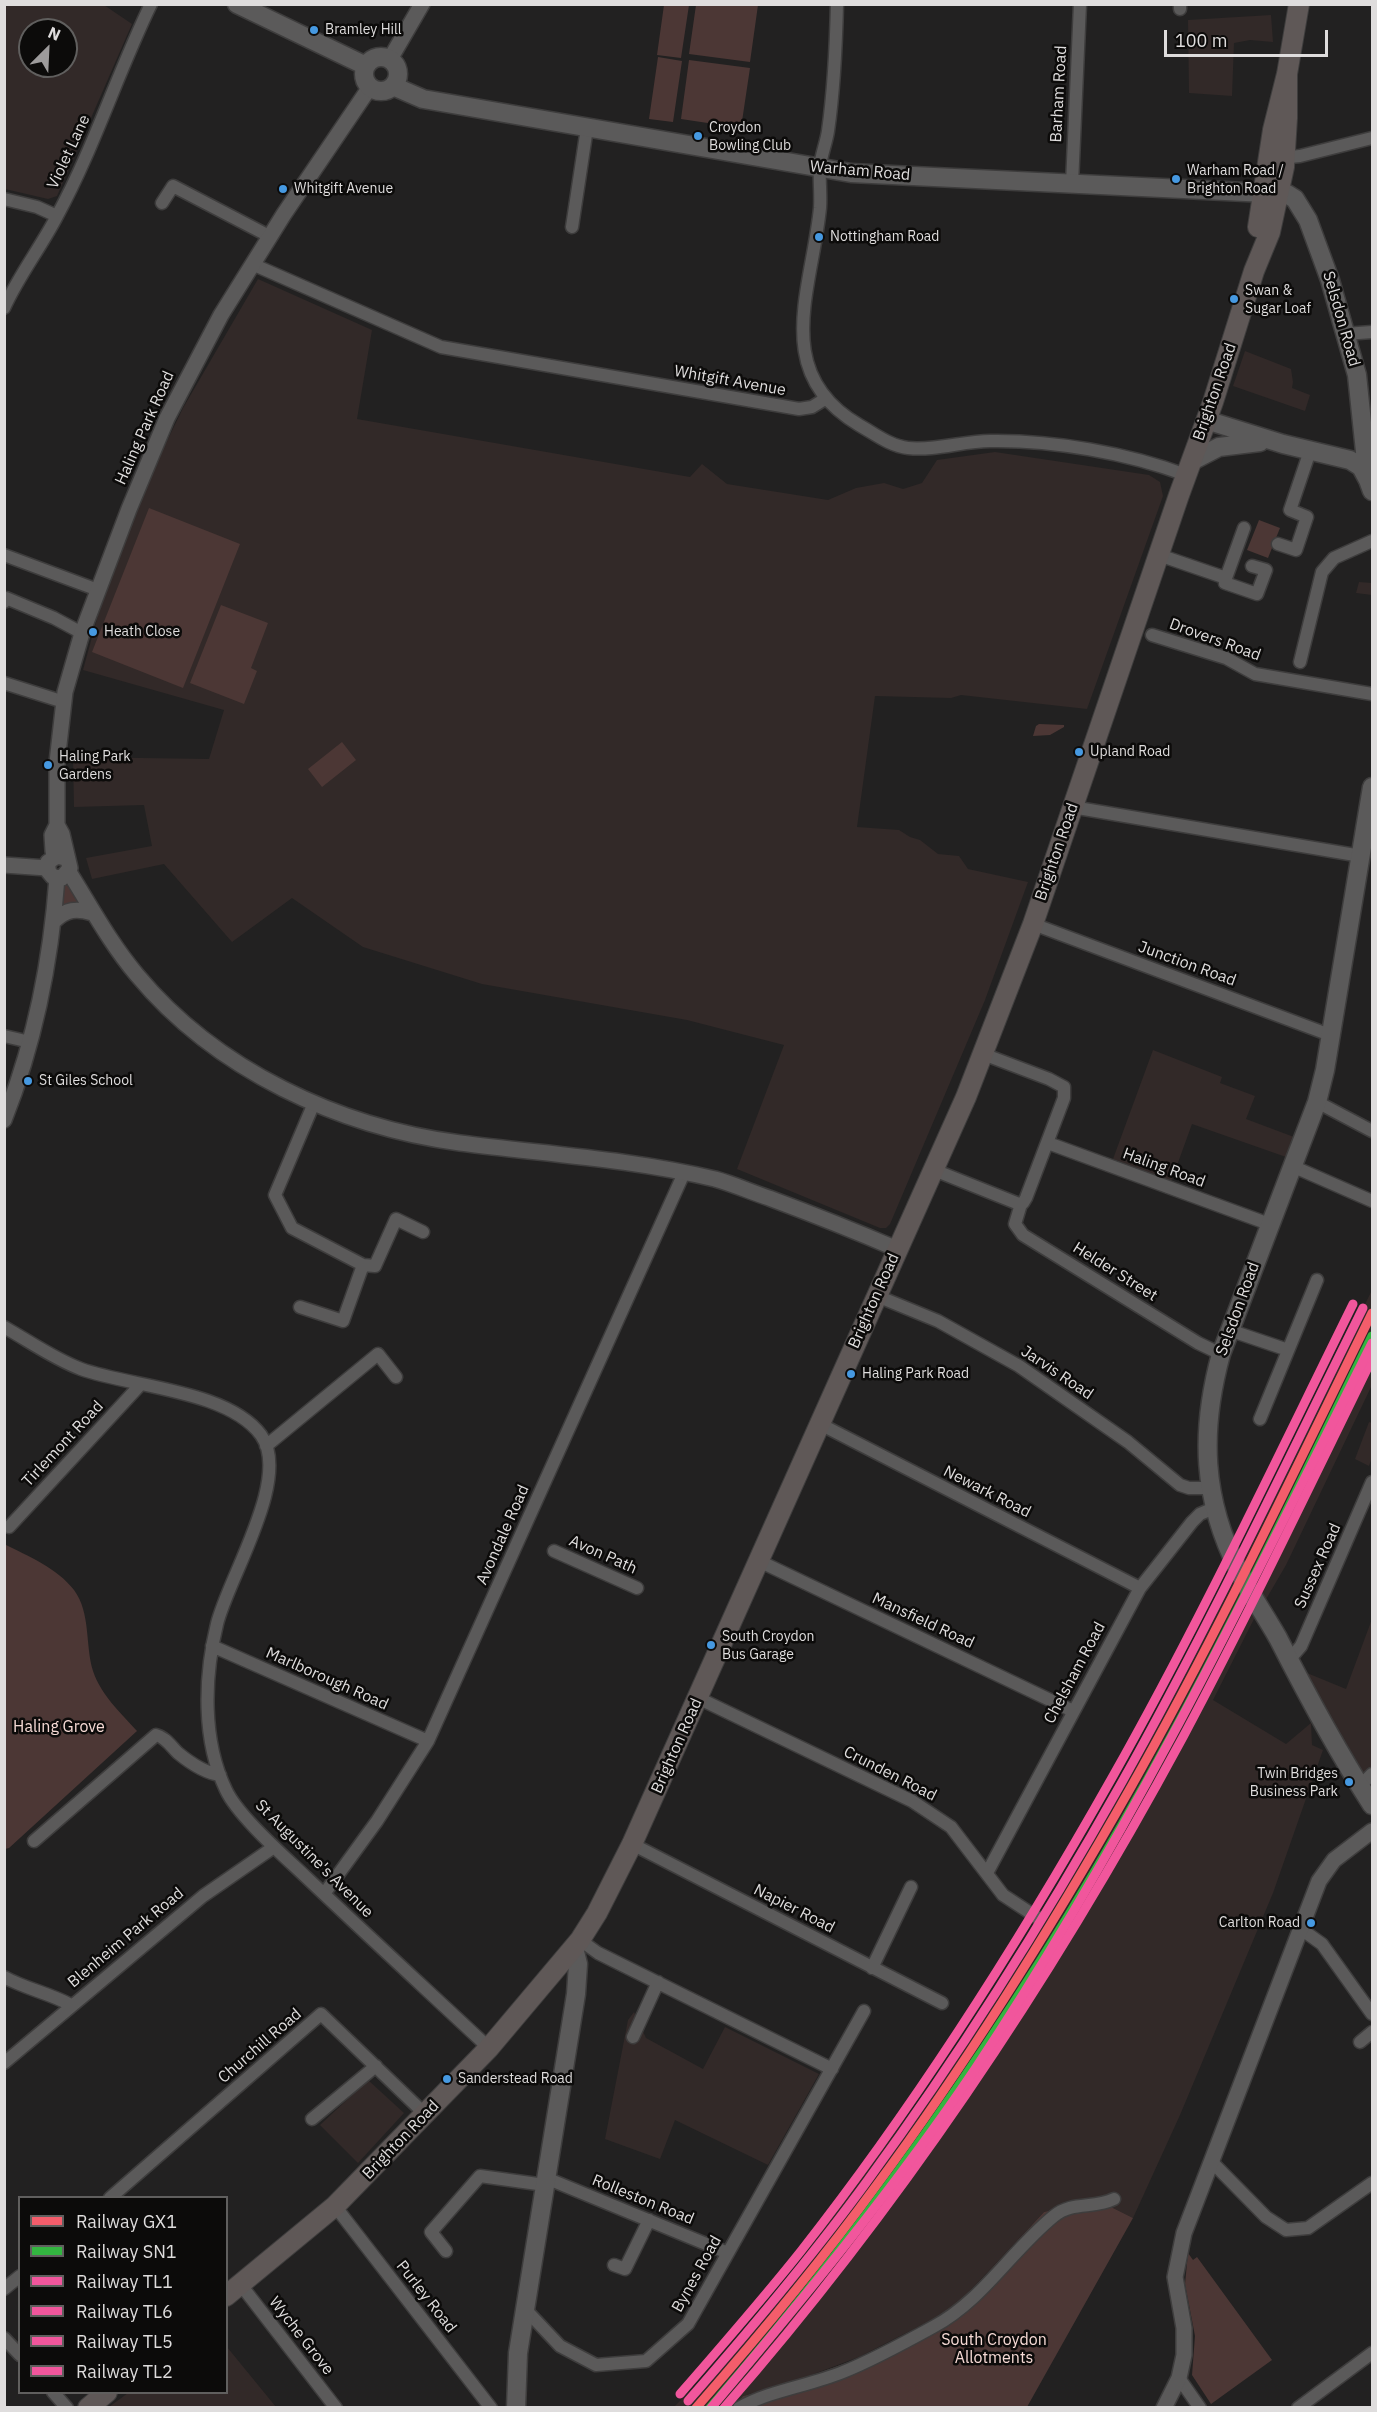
<!DOCTYPE html>
<style>
body{margin:0}
#map{position:relative;width:1377px;height:2412px;overflow:hidden;background:#222121;font-family:"IBM Plex Sans",sans-serif}
canvas{display:block}
.frame{position:absolute;inset:0;border:6px solid #dfdddd;pointer-events:none}
.legend{position:absolute;left:18px;top:2196px;width:210px;height:198px;box-sizing:border-box;background:#0c0b0a;border:2px solid #605f5e;margin:0;padding:8px 10px;list-style:none;font-size:18px;color:#dfdddd}
.legend li{display:flex;align-items:center;gap:12px;height:30px}
.legend b{width:30px;border:2px solid #605f5e}
.north{position:absolute;left:18px;top:18px;width:60px;height:60px;box-sizing:border-box;background:#0c0b0a;border:2px solid #605f5e;border-radius:50%;rotate:24deg;font-size:16px;font-weight:700;line-height:24px;text-align:center;color:#dfdddd}
.north::after{content:'';display:block;margin:auto;width:21px;height:27px;background:#9d9b9b;clip-path:polygon(50% 0,100% 100%,50% 72%,0 100%)}
.scale{position:absolute;left:1164px;top:30px;width:164px;height:27px;box-sizing:border-box;border:3px solid #dfdddd;border-top:0;padding-left:8px;font-size:18px;line-height:21px;white-space:nowrap;color:#dfdddd;-webkit-text-stroke:4px #0c0b0a;paint-order:stroke}
</style>
<div id="map">
<canvas width="1377" height="2412"></canvas>
<div class="frame"></div>
<ul class="legend">
<li><b style="height:8px;background:#f45d6b"></b>Railway GX1</li>
<li><b style="height:8px;background:#33b540"></b>Railway SN1</li>
<li><b style="height:8px;background:#f1569c"></b>Railway TL1</li>
<li><b style="height:8px;background:#f1569c"></b>Railway TL6</li>
<li><b style="height:8px;background:#f1569c"></b>Railway TL5</li>
<li><b style="height:8px;background:#f1569c"></b>Railway TL2</li>
</ul>
<div class="north">N</div>
<div class="scale">100 m</div>
</div>
<script>
const ctx = document.querySelector('canvas').getContext('2d');
ctx.lineJoin = 'round';
function fillPath(path, color) { ctx.fillStyle = color; ctx.fill(path, 'evenodd'); }
function strokePath(path, color, width, dash) { ctx.strokeStyle = color; ctx.lineWidth = width; ctx.lineCap = dash ? 'butt' : 'round'; ctx.setLineDash(dash || []); ctx.stroke(path); }
function write(font, color, halo, rows, align = 'center') {
  ctx.font = font + ' "IBM Plex Sans",sans-serif'; ctx.lineWidth = 5; ctx.setLineDash([]); ctx.textBaseline = 'middle'; ctx.strokeStyle = halo; ctx.fillStyle = color; for (const [text, x, y, turn = 0] of rows) {
    ctx.save(); ctx.translate(x, y); ctx.rotate((+turn || 0) * Math.PI / 180); ctx.textAlign = isNaN(turn) ? turn : align; if (halo) ctx.strokeText(text, 0, 0); ctx.fillText(text, 0, 0); ctx.restore();
  }
}
fillPath(new Path2D(`
 M5 4 104 5 132 24 57 196 48 199 5 189ZM30 30H66V66H30Z
 M1271 15 1273 42 1250 40 1234 43 1232 96 1189 93 1188 20Z
 M258 279 372 330 357 419 690 477 702 464 727 484 828 500 856 488 884 483 903 489 922 483 937 460 995 452 1149 475 1160 482 1163 496 1087 709 961 695 951 698 875 696 857 827 899 830 910 837 920 840 938 854 959 856 968 869 1028 882 985 1000 890 1224 886 1228H880L737 1169 784 1045 687 1020 482 984 363 947 292 898 232 942 164 864 92 879 86 858 152 846 144 805 74 807 73 757 209 759 224 710 83 670 98 615 144 488 183 408Z
 M1245 351 1291 369 1293 382 1292 388 1310 395 1305 411 1233 386Z
 M1359 582 1372 583V595L1356 593Z
 M1153 1050 1222 1077 1220 1083 1255 1096 1246 1119 1294 1137 1286 1157 1192 1124 1171 1182 1113 1159Z
 M1372 1290V1385L1286 1565 1265 1601 1240 1559Z
 M1369 1422 1372 1423V1457L1369 1466 1355 1459Z
 M1231 1576 1255 1617 1213 1700 1286 1744 1311 1723 1312 1745 1323 1750 1273 1893 1180 2115 1133 2218 1095 2199 1044 2212 953 2309 859 2357 782 2386 743 2396 732 2407 673 2408 738 2342 795 2268 1019 1965 1182 1675Z
 M1372 1619V1787L1303 1675 1307 1673 1346 1689Z
 M634 2012 646 2038 703 2069 725 2027 819 2074 768 2165 675 2120 660 2159 605 2139 628 2020Z
 M368 2080 404 2113 358 2163 320 2125Z
 M227 2347 276 2407H109L128 2393 226 2392Z`), '#322928');
fillPath(new Path2D(`
 M664 5H689L681 58 657 55Z
 M696 5H758L750 62 689 54Z
 M658 57 682 61 673 122 649 119Z
 M689 60 750 68 741 128 681 119Z
 M149 508 240 544 183 688 92 652Z
 M1259 520 1280 528 1268 558 1247 550Z
 M221 605 268 623 251 668 257 671 244 704 190 683Z
 M1039 724 1064 725V727L1050 735 1033 736 1036 726Z
 M342 742 356 760 322 787 308 769Z
 M70 883 80 905 61 909 64 885Z
 M4 1544C28 1556 57 1568 74 1590 91 1613 85 1645 93 1671 101 1695 120 1712 137 1731L9 1848 5 1849Z
 M1095 2199 1133 2218 1027 2407 732 2408 743 2396 782 2386 860 2358 953 2310 1044 2212Z
 M1188 2253 1193 2260 1197 2257 1272 2360 1211 2404 1192 2375 1195 2336 1185 2284Z`), '#4c3735');
const minor = new Path2D(`
 M837 4C836 47 834 89 828 131 826 144 821 155 820 167 819 180 821 194 820 208 812 289 770 373 859 425 875 434 890 446 908 448 936 451 963 441 990 441 1053 440 1127 453 1186 475
 M1180 9V4
 M1280 158 1300 156 1372 138
 M1072 184 1080 4
 M4 199 37 207 57 216
 M162 203 173 186 269 236
 M572 227 587 128
 M252 264 441 347 799 409 812 407 825 399
 M4 308C19 275 41 247 57 216 94 148 117 74 151 4
 M1345 334 1372 332
 M1278 544 1296 550 1307 517 1290 510 1310 451
 M4 555 98 590
 M1159 555 1226 578 1244 528
 M1226 578 1225 583 1257 594 1266 570 1252 566
 M4 602 6 598 54 618 82 633
 M1152 635 1226 658 1255 674 1372 694
 M1300 662 1322 572 1334 558 1372 541
 M4 683 64 702
 M1072 807 1361 856
 M1033 924 1330 1035
 M4 1036 30 1042
 M1317 1102 1372 1131
 M314 1103 275 1195 292 1228 363 1265 375 1266 396 1219 423 1232
 M1048 1143 1269 1224
 M1292 1166 1372 1201
 M934 1170 1019 1204 1023 1203 1026 1198 1064 1098V1087L1049 1079 983 1054
 M1021 1204 1015 1224 1023 1235 1198 1343 1221 1354
 M877 1296 938 1321 1019 1366 1128 1442 1180 1485 1189 1488H1209
 M300 1307 343 1321 363 1265
 M4 1327C29 1341 54 1359 81 1369 131 1387 228 1390 261 1435 292 1478 228 1578 217 1624 204 1677 202 1740 226 1790 238 1816 284 1856 306 1877 366 1934 428 1991 489 2048
 M1229 1330 1288 1350
 M1260 1419 1317 1280
 M820 1424 1140 1588
 M266 1446 378 1354 396 1377
 M9 1527 141 1384
 M554 1551 637 1588
 M759 1561 1073 1711
 M212 1646 428 1741
 M1289 1660 1301 1646 1372 1482
 M698 1698 912 1801 951 1827 1003 1895 1038 1918
 M1360 1786 1372 1774
 M34 1841 156 1735C165 1737 171 1746 178 1753 189 1762 205 1773 220 1775
 M632 1844 942 2003
 M987 1873 1140 1588 1192 1522 1200 1514 1214 1508
 M324 1894 377 1821 428 1741 684 1173
 M1301 1929 1322 1944 1372 2014
 M580 1940 598 1953 832 2069
 M872 1968 911 1887
 M4 1977C26 1989 49 1993 71 2005
 M633 2037 658 1982
 M1360 2042 1372 2032
 M4 2063 203 1896 274 1847
 M312 2119 376 2066
 M1211 2161 1266 2217 1286 2230 1308 2228 1372 2183
 M546 2178 728 2253
 M110 2198 321 2014 426 2115
 M335 2206 491 2408
 M446 2251 431 2232 480 2176 545 2185
 M614 2265 625 2269 649 2220
 M241 2285 336 2408
 M4 2289 20 2276
 M526 2310 560 2346 596 2365 646 2361 688 2324 864 2011
 M4 2338 20 2355
 M1179 2378 1200 2408
 M53 2392 67 2408
 M739 2408C771 2390 809 2386 843 2372 873 2360 904 2343 933 2327 982 2301 1011 2251 1054 2216 1072 2201 1094 2209 1114 2199
 M1298 2408 1372 2353`);
const tertiary = new Path2D(`
 M388 58 393 54 422 4
 M57 825 62 834 70 868 62 878 53 877 48 871V862L57 856 65 858
 M57 856 53 851 52 835 57 825V762L65 692 82 633 129 509 167 418 221 315 284 214 370 87
 M4 865 47 868
 M69 872C91 907 110 943 137 975 216 1070 339 1127 460 1143 545 1154 631 1159 715 1179 733 1184 751 1192 769 1198 812 1214 855 1231 897 1249
 M54 921C66 909 77 908 92 913
 M4 1120C35 1042 51 961 57 878
 M1164 2408 1179 2378 1184 2355V2328L1175 2277 1184 2233 1319 1881 1334 1860 1372 1831`);
const secondary = new Path2D(`
 M237 4 366 66
 M364 74a17 17 0 1 1 34 0a17 17 0 1 1-34 0Z
 M393 86 423 99 851 173 1287 194 1295 199 1308 220 1330 280 1357 375 1368 480 1372 491
 M1206 420 1283 444 1350 460 1361 467 1368 480
 M1192 461 1219 447 1260 442
 M1372 787 1325 1070 1317 1102 1221 1354C1200 1431 1202 1499 1239 1571 1250 1594 1265 1615 1278 1638 1307 1695 1337 1751 1372 1805
 M516 2408 518 2353 576 1994 578 1964 574 1948`);
const primary = new Path2D(`
 M1258 227 1273 130 1287 74 1299 4
 M226 2296 335 2206 489 2048 580 1940 597 1913 632 1844 966 1097 1033 924 1179 495 1213 402 1254 271 1270 232 1284 167 1287 118V74
 M88 2408 107 2392`);
strokePath(minor, '#3e3d3d', 15);
strokePath(tertiary, '#3e3d3d', 18);
strokePath(secondary, '#3e3d3d', 21);
strokePath(primary, '#3e3d3d', 22);
strokePath(minor, '#5b5a5a', 12);
strokePath(tertiary, '#5b5a5a', 15);
strokePath(secondary, '#5b5a5a', 18);
strokePath(primary, '#5f5857', 20);
strokePath(new Path2D(`
 M696 2408C759 2336 820 2263 876 2186 970 2059 1053 1925 1131 1787 1218 1633 1294 1472 1372 1313`), '#f45d6b', 9);
strokePath(new Path2D(`
 M710 2408C890 2201 1043 1974 1173 1733 1243 1603 1307 1469 1372 1336`), '#33b540', 9);
strokePath(new Path2D(`
 M688 2401C751 2329 812 2257 868 2180 961 2053 1045 1919 1122 1782 1209 1627 1284 1467 1363 1308`), '#f1569c', 9);
strokePath(new Path2D(`
 M724 2408C903 2203 1054 1976 1183 1737 1249 1613 1310 1486 1372 1359`), '#f1569c', 9);
strokePath(new Path2D(`
 M680 2394C721 2347 762 2300 801 2251 918 2102 1020 1941 1113 1776 1200 1622 1275 1462 1353 1304`), '#f1569c', 9);
strokePath(new Path2D(`
 M711 2408C804 2298 895 2188 975 2069 1128 1839 1249 1590 1372 1343`), '#f1569c', 9);
for (const [x, y, r, color] of [
 [314,30,5,"#4699e1"],
 [698,136,5,"#4699e1"],
 [1176,179,5,"#4699e1"],
 [283,189,5,"#4699e1"],
 [819,237,5,"#4699e1"],
 [1234,299,5,"#4699e1"],
 [93,632,5,"#4699e1"],
 [1079,752,5,"#4699e1"],
 [48,765,5,"#4699e1"],
 [28,1081,5,"#4699e1"],
 [851,1374,5,"#4699e1"],
 [711,1645,5,"#4699e1"],
 [1349,1782,5,"#4699e1"],
 [1311,1923,5,"#4699e1"],
 [447,2079,5,"#4699e1"]
]) { const dot = new Path2D(); dot.arc(x, y, r, 0, 2 * Math.PI); ctx.fillStyle = color; ctx.fill(dot); strokePath(dot, '#0c0b0a', 2); }
write('14px', '#dfdddd', '#0c0b0a', [
 ["Bramley Hill",325,30],
 ["Croydon",709,128],
 ["Bowling Club",709,146],
 ["Warham Road /",1187,171],
 ["Brighton Road",1187,189],
 ["Whitgift Avenue",294,189],
 ["Nottingham Road",830,237],
 ["Swan &",1245,291],
 ["Sugar Loaf",1245,309],
 ["Heath Close",104,632],
 ["Upland Road",1090,752],
 ["Haling Park",59,757],
 ["Gardens",59,775],
 ["St Giles School",39,1081],
 ["Haling Park Road",862,1374],
 ["South Croydon",722,1637],
 ["Bus Garage",722,1655],
 ["Twin Bridges",1338,1774,"right"],
 ["Business Park",1338,1792,"right"],
 ["Carlton Road",1300,1923,"right"],
 ["Sanderstead Road",458,2079]
], 'left');
write('16px', '#dfdddd', '#0c0b0a', [
 ["Barham Road",1059,94,-87],
 ["Violet Lane",69,152,-65],
 ["Warham Road",860,171,5],
 ["Selsdon Road",1341,319,74],
 ["Whitgift Avenue",730,381,10],
 ["Brighton Road",1215,392,-71],
 ["Haling Park Road",145,428,-66],
 ["Drovers Road",1215,640,20],
 ["Brighton Road",1057,852,-71],
 ["Junction Road",1187,964,20],
 ["Haling Road",1164,1168,20],
 ["Helder Street",1115,1272,32],
 ["Brighton Road",874,1301,-66],
 ["Selsdon Road",1238,1309,-70],
 ["Jarvis Road",1057,1373,34],
 ["Tirlemont Road",63,1444,-47],
 ["Newark Road",987,1492,27],
 ["Avondale Road",503,1535,-66],
 ["Avon Path",603,1555,24],
 ["Sussex Road",1318,1566,-66],
 ["Mansfield Road",923,1621,25],
 ["Chelsham Road",1075,1673,-62],
 ["Marlborough Road",327,1679,24],
 ["Brighton Road",677,1746,-66],
 ["Crunden Road",890,1774,27],
 ["St Augustine's Avenue",314,1859,45],
 ["Napier Road",794,1909,27],
 ["Blenheim Park Road",126,1938,-40],
 ["Churchill Road",260,2046,-41],
 ["Brighton Road",401,2140,-46],
 ["Rolleston Road",643,2200,22],
 ["Bynes Road",697,2274,-61],
 ["Purley Road",426,2297,52],
 ["Wyche Grove",301,2336,52]
]);
write('16px', '#f6dad5', '#0c0b0a', [
 ["Haling Grove",59,1727],
 ["South Croydon",994,2340],
 ["Allotments",994,2358]
]);
</script>
